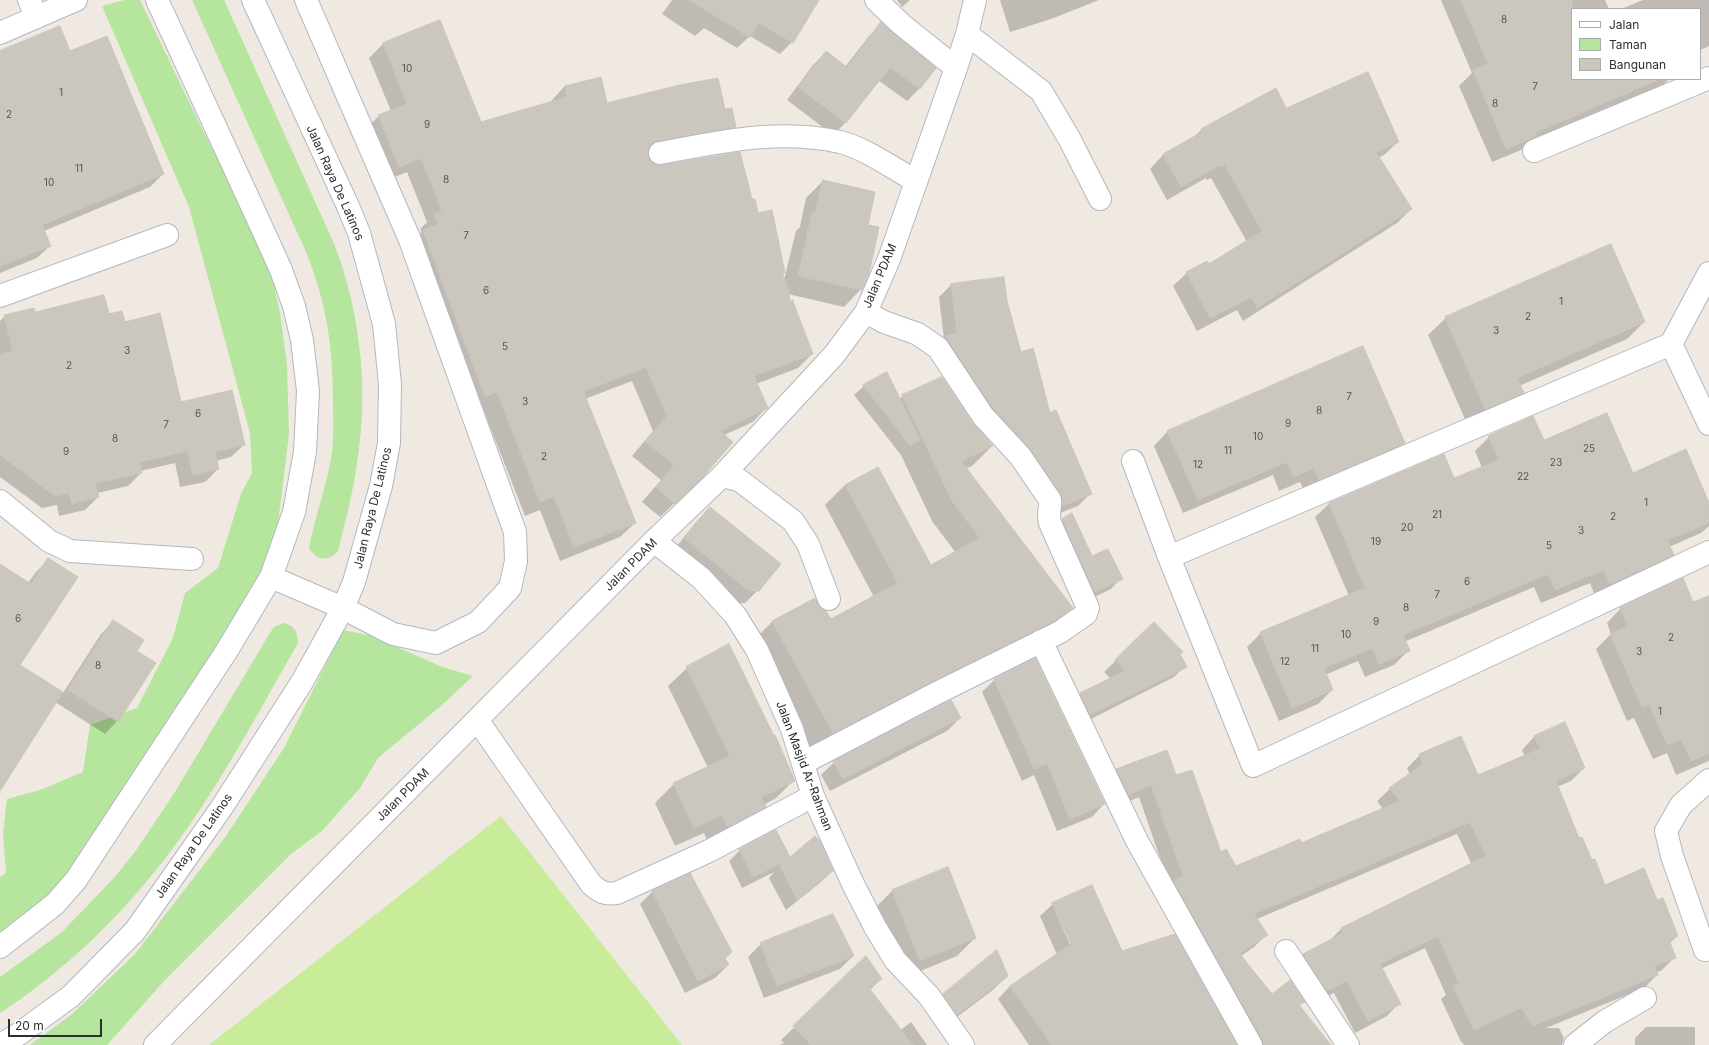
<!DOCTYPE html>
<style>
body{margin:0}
#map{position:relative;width:1709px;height:1045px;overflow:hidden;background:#efe9e1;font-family:Inter,sans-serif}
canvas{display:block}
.legend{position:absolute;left:1571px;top:8px;width:130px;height:72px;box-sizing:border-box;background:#fff;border:1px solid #ababab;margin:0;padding:5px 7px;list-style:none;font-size:12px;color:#2e2e2e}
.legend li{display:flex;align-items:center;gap:8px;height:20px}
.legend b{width:20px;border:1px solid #ababab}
.scale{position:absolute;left:8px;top:1019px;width:94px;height:18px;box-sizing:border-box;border:2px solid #2e2e2e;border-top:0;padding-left:5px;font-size:12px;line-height:14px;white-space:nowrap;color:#2e2e2e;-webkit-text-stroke:3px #fff;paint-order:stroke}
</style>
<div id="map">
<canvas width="1709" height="1045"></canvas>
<ul class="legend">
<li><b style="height:5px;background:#fff"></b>Jalan</li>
<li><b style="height:11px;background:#b6e59e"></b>Taman</li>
<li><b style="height:11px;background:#cbc7bf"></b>Bangunan</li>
</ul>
<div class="scale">20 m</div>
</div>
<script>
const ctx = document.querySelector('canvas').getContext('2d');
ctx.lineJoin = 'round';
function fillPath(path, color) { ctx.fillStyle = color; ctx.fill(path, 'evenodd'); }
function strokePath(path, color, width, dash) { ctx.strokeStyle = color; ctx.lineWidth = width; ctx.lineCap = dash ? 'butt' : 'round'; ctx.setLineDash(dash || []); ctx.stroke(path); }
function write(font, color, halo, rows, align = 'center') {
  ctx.font = font + ' Inter,sans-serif'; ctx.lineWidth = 3; ctx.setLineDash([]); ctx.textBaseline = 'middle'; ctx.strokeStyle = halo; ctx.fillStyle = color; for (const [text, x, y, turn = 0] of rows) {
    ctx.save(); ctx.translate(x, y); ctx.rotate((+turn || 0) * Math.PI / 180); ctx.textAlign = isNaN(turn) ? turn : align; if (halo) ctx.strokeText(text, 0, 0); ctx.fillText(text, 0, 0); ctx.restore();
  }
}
fillPath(new Path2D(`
 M125 0H140L205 135 234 191 255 240 266 256 272 275 280 313 287 365 288 400 289 434 278 523 260 590 63 890 0 937V877L6 873 3 833 7 799 40 790 83 772 90 725 137 708 173 638 185 593 218 568 241 494 252 473 250 433 189 207 102 6Z
 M192 0H224L332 239C359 305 369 385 358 456 354 488 346 520 338 551 328 562 317 561 309 548 315 516 327 485 332 453 334 437 333 420 333 404 333 348 327 304 306 252Z
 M283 623C294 625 298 632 298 643 264 702 232 763 193 820 142 895 77 963 0 1013V977L61 933 113 879 135 852 175 792 270 633 274 627Z
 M343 630 372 636 442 667 473 676 442 705 378 758 360 788 322 831 291 854 166 979 107 1045H30L71 1015 135 954 226 836 284 748Z`), '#b6e59e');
fillPath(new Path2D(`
 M501 816 682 1045H209Z`), '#c9ec9a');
fillPath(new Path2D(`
 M672 0H817L792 42 780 54 750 36 737 48 704 28 695 36 662 14Z
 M897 0H910L902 7Z
 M1000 0H1099L1051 19 1010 32Z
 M1441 0H1605L1609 9H1572V79H1669L1662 86 1527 144 1521 150 1492 162 1459 86 1472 73Z
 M1643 0H1709V46L1700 50V9H1621Z
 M440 21 480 123 551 102V101L565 86 606 104 724 111 735 127 720 141 647 154 650 161 655 166 751 200 784 273 782 274 784 280 796 231 800 227 806 198 823 181 867 225 861 289 844 307 788 294 790 304 792 301 812 354 798 368 756 384 767 407 753 422 724 435 686 492 660 517 642 502 661 480 632 456 653 431 632 381 585 399 635 523 620 537 560 561 540 510 525 516 482 406 471 410 409 245 422 232 420 229 427 222 407 172 385 181 364 130 379 116 391 111 369 58 383 44Z
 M881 24 934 68 919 89 907 101 878 80 846 122 833 135 787 100 813 65 826 52 845 67 869 36Z
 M70 53 163 174 150 187 44 231 50 246 37 258 0 273V54Z
 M1285 109 1398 142 1384 155 1378 158 1411 209 1397 223 1243 321 1237 310 1197 331 1173 286 1187 273 1208 265 1247 242 1211 178 1207 180 1206 178 1167 200 1150 169 1163 155 1192 139 1201 130Z
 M952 284 1006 301 1021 353 1049 414 1091 493 1078 506 1050 517 944 340 939 297Z
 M34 313 108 315 124 323 180 403 244 445 231 457 216 461 218 469 205 482 180 487 175 463 140 471 141 473 128 486 97 493 98 497 85 510 59 516 57 505 42 508 0 477V321L5 316Z
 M1446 318 1644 322 1627 339 1519 386 1522 393 1505 410 1468 426 1428 335Z
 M864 386 899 399 903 396 972 424 992 446 972 466 965 469 1071 608 1051 628 812 753 752 642 772 622 820 609 830 620 874 597 825 505 845 485 877 468 930 566 956 553 932 521 901 455 854 395Z
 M1168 431 1404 443 1390 457 1305 493 1300 482 1279 491 1273 475 1183 513 1154 446Z
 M1489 437 1543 442 1632 474 1709 505V526L1701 533 1669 547 1672 555 1658 568 1596 598 1590 583 1541 603 1534 587 1404 642 1408 651 1394 665 1379 671 1365 677 1358 661 1325 675 1332 690 1318 704 1279 721 1247 647 1261 633 1349 596 1315 517 1329 504 1453 480 1482 468 1475 451Z
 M710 508 758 590 745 603H736L673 551 697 521Z
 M1063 520 1092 558 1121 578 1111 589 1084 602 1052 530Z
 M48 560 19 665 63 693 101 634 113 622 135 651 117 721 105 734 55 702 0 788V565L28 583 36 572Z
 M1709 597V761L1676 775 1667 753 1653 759 1634 718 1627 721 1596 649 1611 634 1607 623 1621 608 1693 603Z
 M1154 624 1179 654 1185 666 1174 677 1079 725 1069 705 1080 694 1111 679 1104 672Z
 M687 668 794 780 775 799 763 805 764 807 746 825 709 845 704 833 675 846 655 803 674 784 708 768 668 686Z
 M995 679 1104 804 1092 817 1057 831 1034 775 1022 781 982 692Z
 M960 718 947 731 830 791 821 775 834 762Z
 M1534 737 1584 768 1571 781 1557 787 1579 840 1605 886 1656 901 1677 936 1669 944 1675 957 1662 970 1656 973 1657 975 1644 988 1546 1028H1559L1564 1038 1562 1045H1464L1462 1042H1461L1441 999 1446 995 1425 948 1381 969 1399 1003 1387 1016 1355 1033 1334 993 1314 1003 1291 967 1303 955 1329 941 1341 929 1472 865 1457 834 1257 919 1266 935 1254 947 1241 956 1272 995 1303 1002 1299 1006 1329 1045H1246L1170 887 1139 797 1116 807 1104 782 1117 770 1175 777 1220 854 1236 868 1301 844 1383 809 1377 801 1390 789 1410 775 1407 768 1420 755 1477 776 1525 756 1522 750Z
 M740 850 789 859 832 871 821 882 786 910 769 878 774 872 742 888 729 861Z
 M653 891 724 959 728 965 715 978 685 993 640 904Z
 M892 891 975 938 957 956 901 979 874 909Z
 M1053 904 1121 953 1236 1045H1029L998 999 1010 986 1057 955 1040 916ZM1054 908H1056L1074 948 1072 949Z
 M761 944 853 956 840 969 764 998 748 957Z
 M866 958 881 979 870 990 901 1030 911 1022 927 1045H779L784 1043 781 1040Z
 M1007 976 994 989 944 1027 931 1008 944 995Z
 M1646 1027H1695V1045H1635V1038Z`), '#0003');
const building = new Path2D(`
 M690 0H819L793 43 759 23 750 37Z
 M1461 0H1572V79H1660L1535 133 1537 136 1506 149 1473 70 1488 64Z
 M440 20 481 122 567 97 565 86 601 77 607 103 680 85 718 78 725 109 732 108 736 127 658 141 652 143 648 148V156L650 161 656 165H662L740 152 752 199H755L758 213 772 210 785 273 782 272 787 285 791 306 792 299 813 354 754 376 768 408 720 431 733 442 702 478 675 504 656 487 674 465 645 441 667 416 646 367 585 391 582 388 636 523 574 547 554 496 540 502 497 392 485 397 423 230 438 224 434 214 442 211 421 158 399 167 378 115 407 104 383 43Z
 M881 22 936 68 920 89 890 67 846 123 798 87 826 51 847 67Z
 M60 26 70 51 107 36 164 174 42 225 51 246 0 266V51Z
 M1368 72 1399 142 1376 152 1412 209 1257 308 1251 297 1210 318 1186 272 1207 261 1209 264 1262 231 1225 165 1221 167 1220 165 1181 187 1163 154 1202 132 1201 129 1276 88 1286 108Z
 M823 180 875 192 868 225 879 227 869 274 862 290 798 276 812 213H815Z
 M1611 244 1645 322 1517 378 1524 393 1485 409 1445 317Z
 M1004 277 1007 301 1021 352 1033 348 1050 413 1056 410 1092 494 1063 506 1060 493 1030 449 993 408 948 340 946 336 957 333 951 284Z
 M104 295 109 314 122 311 125 322 160 313 181 402 232 390 245 445 215 452 219 469 193 475 187 451 140 462 142 473 95 483 99 497 72 504 69 493 55 496 0 455V354L13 351 4 315 34 308 35 312Z
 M1363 346 1405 443 1319 480 1314 468 1294 477 1287 462 1198 500 1167 431Z
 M887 372 920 440 910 446 863 385Z
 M942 377 973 423 993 446 961 461 1073 608 1057 619 1032 632 833 733 772 621 815 598 821 608 826 611 831 619 898 583 845 485 878 467 931 565 980 538 952 501 902 395Z
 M1607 413 1633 473 1686 449 1709 503V523L1667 540 1674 555 1610 584 1604 570 1555 590 1548 574 1403 635 1410 651 1394 658 1379 664 1372 648 1324 668 1333 690 1292 708 1260 632 1365 588 1329 503 1444 454 1454 478 1499 460 1488 436 1533 416 1544 440Z
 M710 507 781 564 759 591H749L684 538Z
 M1072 513 1092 556 1108 549 1123 579 1095 592 1062 519Z
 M48 558 78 577 20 665 63 692 0 791V564L31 584Z
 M1683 578 1693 602 1709 596V753L1691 761 1681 739 1667 745 1649 704 1642 707 1610 634 1628 626 1620 607Z
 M113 620 144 640 137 651 156 663 118 722 68 690Z
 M1154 622 1183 652 1180 654 1187 667 1090 715 1080 693 1125 671 1115 660Z
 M729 644 774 736 775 735 795 781 761 797 766 807 728 827 722 815 694 828 673 783 730 756 686 667Z
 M1035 658 1105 804 1070 819 1047 763 1034 769 994 679Z
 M951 700 961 718 843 779 833 761Z
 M1565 722 1585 768 1556 781 1579 838 1582 837 1592 860 1595 859 1605 885 1644 868 1657 900 1663 898 1678 936 1669 940 1676 958 1654 966 1658 975 1533 1026 1521 1008 1474 1030 1453 986 1459 983 1438 936 1380 964 1401 1004 1368 1021 1347 981 1327 991 1303 954 1343 933 1341 928 1486 856 1470 822 1254 914 1268 935 1239 953 1272 994 1290 980 1305 1002 1299 1005 1331 1045H1263L1262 1039 1174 881 1183 876 1151 785 1129 795 1116 769 1167 750 1176 775 1192 770 1221 852 1226 849 1236 866 1300 839 1301 843 1400 801 1389 788 1423 764 1419 754 1461 736 1478 775 1540 749 1534 736Z
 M776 830 790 857 815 836 820 841 833 871 797 900 780 866 782 863 753 877 739 849Z
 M948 867 976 938 920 961 892 890Z
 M690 873 732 952 725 958 729 965 698 981 652 891Z
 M1092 885 1122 951 1175 934 1237 1045H1052L1010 986 1071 944 1052 903Z
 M833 914 854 956 777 986 760 943Z
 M997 950 1008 976 957 1015 943 994Z
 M866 956 882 979 869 988 913 1045H811L793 1026Z`);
fillPath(building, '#cbc7bf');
strokePath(building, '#cbc5ba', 1);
const minor = new Path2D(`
 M29 0 37 17
 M876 0 901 24 956 68
 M0 33 76 0
 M967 34 1041 91 1069 138 1100 199
 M1534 151 1709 78
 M660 153C720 142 780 128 840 142 867 149 892 168 916 181
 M0 296 167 235
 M1671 344 1709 424
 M1133 461 1169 557 1253 766 1709 552
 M722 476 739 480 793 521 808 544 829 599
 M0 501 49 541 70 551 192 559
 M654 541 701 578 735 615 757 650 792 729 813 796 853 884 875 927 895 960 929 996 963 1045
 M1169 557 1671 344 1709 273
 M271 577 343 608 393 634 436 643 478 622 510 588 516 561 515 532 410 240 306 0
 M1041 641 1137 841 1251 1045
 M478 721 591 884C600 892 605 895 617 893L709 851 813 796
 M803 763 935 694 1060 632 1086 614 1088 608 1050 523C1047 512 1051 510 1050 500L1020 456 983 416 938 348 918 334 884 322 866 312
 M0 947 55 904 76 880 226 652 271 577 294 512 305 452 308 391 302 340 294 306 281 270 256 215 157 0
 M1705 950 1672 856 1666 831 1681 805 1709 780
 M1286 951 1348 1045
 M0 1045 19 1034 71 996 135 931 222 807 302 682 343 608 354 582 381 486 389 443 390 384 384 324 359 233 347 204 253 0
 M155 1045 654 541 722 476 834 355 866 312 889 259 956 68 967 34 975 0
 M1575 1045 1604 1022 1645 998`);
strokePath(minor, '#b4b7c1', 24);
strokePath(minor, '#fff', 22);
write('10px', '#555452', null, [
 ["8",1504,20],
 ["10",407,69],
 ["7",1535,87],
 ["1",61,93],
 ["8",1495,104],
 ["2",9,115],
 ["9",427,125],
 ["11",79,169],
 ["8",446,180],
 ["10",49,183],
 ["7",466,236],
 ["6",486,291],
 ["1",1561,302],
 ["2",1528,317],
 ["3",1496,331],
 ["5",505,347],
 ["3",127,351],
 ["2",69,366],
 ["7",1349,397],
 ["3",525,402],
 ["8",1319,411],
 ["6",198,414],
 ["9",1288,424],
 ["7",166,425],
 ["10",1258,437],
 ["8",115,439],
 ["25",1589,449],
 ["11",1228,451],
 ["9",66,452],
 ["2",544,457],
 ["23",1556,463],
 ["12",1198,465],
 ["22",1523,477],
 ["1",1646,503],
 ["21",1437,515],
 ["2",1613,517],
 ["20",1407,528],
 ["3",1581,531],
 ["19",1376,542],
 ["5",1549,546],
 ["6",1467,582],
 ["7",1437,595],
 ["8",1406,608],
 ["6",18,619],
 ["9",1376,622],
 ["10",1346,635],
 ["2",1671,638],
 ["11",1315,649],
 ["3",1639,652],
 ["12",1285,662],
 ["8",98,666],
 ["1",1660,712]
]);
write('12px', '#2e2e2e', '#fff', [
 ["Jalan Raya De Latinos",335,183,66],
 ["Jalan PDAM",880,276,-67],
 ["Jalan Raya De Latinos",373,508,-76],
 ["Jalan PDAM",631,565,-45],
 ["Jalan Masjid Ar-Rahman",804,766,69],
 ["Jalan PDAM",403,795,-45],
 ["Jalan Raya De Latinos",194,846,-55]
]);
</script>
